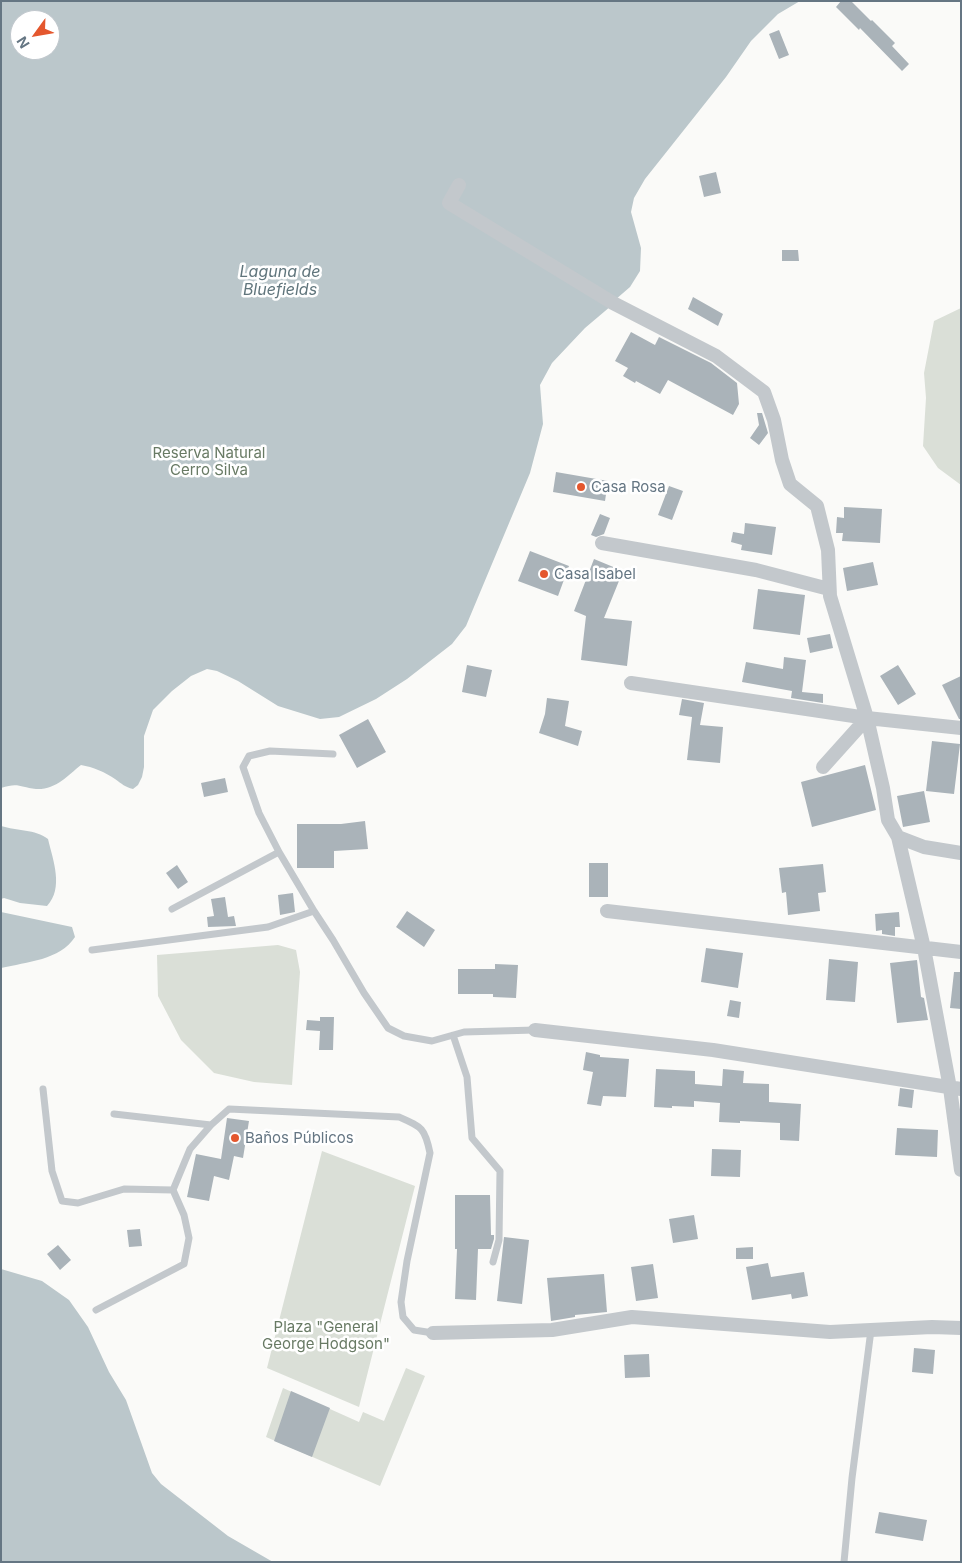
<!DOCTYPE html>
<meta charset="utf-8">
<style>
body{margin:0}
#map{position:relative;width:962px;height:1563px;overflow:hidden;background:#fafaf8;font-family:Inter,sans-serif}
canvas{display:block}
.frame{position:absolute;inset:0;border:2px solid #657683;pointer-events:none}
.north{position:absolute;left:10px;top:10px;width:50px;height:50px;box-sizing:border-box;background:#fff;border:1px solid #c1c8cd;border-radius:50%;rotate:238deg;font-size:14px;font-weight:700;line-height:20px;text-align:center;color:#657683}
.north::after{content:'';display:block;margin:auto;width:18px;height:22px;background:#e4572e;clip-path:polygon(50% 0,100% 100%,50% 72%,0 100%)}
</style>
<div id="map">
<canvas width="962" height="1563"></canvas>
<div class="frame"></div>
<div class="north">N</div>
</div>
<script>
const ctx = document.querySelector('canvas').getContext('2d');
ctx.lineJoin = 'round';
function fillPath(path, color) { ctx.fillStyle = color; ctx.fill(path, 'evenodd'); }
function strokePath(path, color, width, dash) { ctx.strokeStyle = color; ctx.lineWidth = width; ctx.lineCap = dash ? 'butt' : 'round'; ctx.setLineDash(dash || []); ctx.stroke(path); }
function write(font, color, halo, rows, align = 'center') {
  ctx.font = font + ' Inter,sans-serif'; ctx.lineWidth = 5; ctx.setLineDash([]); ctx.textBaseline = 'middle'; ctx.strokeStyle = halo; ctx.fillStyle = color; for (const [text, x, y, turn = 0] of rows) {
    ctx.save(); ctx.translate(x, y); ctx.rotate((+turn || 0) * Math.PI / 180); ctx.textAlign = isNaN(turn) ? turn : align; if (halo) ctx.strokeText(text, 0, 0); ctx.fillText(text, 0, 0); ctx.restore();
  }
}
fillPath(new Path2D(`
 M961 308V485L938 468 923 446 926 398 924 373 934 321Z
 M278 945 296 950 300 972 292 1085 254 1082 214 1073 181 1040 158 996 157 955Z
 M322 1151 415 1186 359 1407 267 1368Z
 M406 1368 425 1376 380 1486 266 1437 283 1388 359 1422 363 1412 384 1421Z`), '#dadfd7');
fillPath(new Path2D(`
 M1 1H800L778 14 751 41 726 77 645 179 634 198 631 212 641 248 640 271 630 287 615 300 611 306 585 328 552 363 540 385 543 424 530 473 466 626 452 644 407 679 376 699 339 717 320 719 278 706 238 681 217 671 207 669 191 676 172 691 153 710 144 736V767L142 777 138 785 133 789C125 787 122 784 115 779 105 772 93 767 81 765 67 776 56 790 36 789 20 787 18 782 1 788ZM20 20H50V50H20Z
 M1 826C17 831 35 829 48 839 53 860 64 888 47 906L20 903 4 898 1 899Z
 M1 912 72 927 75 937C60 960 27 962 1 968Z
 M1 1269 42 1281 69 1300 88 1327 109 1372 126 1400 152 1473 161 1484 228 1536 273 1562H1Z`), '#bbc7cb');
fillPath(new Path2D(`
 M841 1H851L871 21 872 20 895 43 892 46 909 64 902 71 860 28 859 30 836 7Z
 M779 30 789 55 779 59 769 34Z
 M716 172 721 193 704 197 699 176Z
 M782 250H798L799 261H782Z
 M693 297 723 314 718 326 688 309Z
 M631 332 655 345 659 337 711 363 737 383 739 404 733 415 668 380 660 394 636 381 635 383 623 376 628 368 615 361Z
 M757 413H762L768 433 759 445 750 438 759 425Z
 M556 472 608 481 605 501 553 492Z
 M669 486 683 491 672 520 658 515Z
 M844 507 882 509 880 543 842 541 843 533H836L837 517 844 518Z
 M600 514 610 518 604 534 596 537 591 535Z
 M745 523 776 527 772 555 741 550 742 545 731 542 733 532 744 534Z
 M530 551 569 566 558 596 518 581Z
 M594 559 623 571 604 618 632 621 627 666 581 660 586 616 574 611Z
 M873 562 878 585 847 591 843 568Z
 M758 589 805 595 800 635 753 629Z
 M830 634 833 648 810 653 807 638Z
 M784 657 806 660 802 692 823 694V703L791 698 792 691 742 682 746 662 783 669Z
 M467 665 492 670 486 697 462 692Z
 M898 665 916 694 898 705 880 676Z
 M961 676V719H959L942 685Z
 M547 698 569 701 565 726 582 731 578 746 539 733 545 714Z
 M682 699 704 703 700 725 723 727 720 763 687 760 692 717 679 715Z
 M368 719 386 752 357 768 339 735Z
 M932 741 960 744 954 794 926 791Z
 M865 765 876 810 812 827 801 782Z
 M225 778 228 792 204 797 201 783Z
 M924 791 930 822 903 827 897 796Z
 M365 821 368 849 334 851V868H297V824H341Z
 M589 863H608V897H589Z
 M823 864 826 892 818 893 820 911 788 915 786 892 782 893 779 868Z
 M177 865 188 882 178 889 166 873Z
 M293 893 295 912 280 915 278 895Z
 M225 897 228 917 234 916 236 926 208 927 207 917 214 916 211 899Z
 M407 911 435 930 424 947 396 927Z
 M899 912 900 927H895V936L882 934V930L876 931 875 914Z
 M706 948 743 953 738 988 701 982Z
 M829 959 858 962 855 1002 826 1000Z
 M917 960 921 997 924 998 928 1020 897 1023 890 963Z
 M495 964 518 965 516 998 493 997V994H458V969H495Z
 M954 972H961V1009L950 1008Z
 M730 1000 741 1002 739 1018 727 1016Z
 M320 1017H334L333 1050H319L320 1031 306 1030 307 1020 320 1021Z
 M586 1052 600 1055V1057L629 1059 626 1097 603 1096 601 1106 587 1104 593 1072 583 1070Z
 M656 1069 695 1071V1084L722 1086 723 1069 744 1071 743 1083 769 1084V1102L801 1104 799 1141 780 1140V1123L740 1121V1123L719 1122 720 1103 694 1101V1107L672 1106V1108L654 1107Z
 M900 1088 914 1090 912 1108 898 1106Z
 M227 1118 249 1121 243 1158 234 1156 229 1180 214 1176 209 1201 187 1197 196 1154 221 1159Z
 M897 1128 938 1130 937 1157 895 1155Z
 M712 1149 741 1150 740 1177 711 1176Z
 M455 1195H490L491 1235H494V1239L491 1249H478L476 1300 455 1299 457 1249H455Z
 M694 1215 698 1239 673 1243 669 1219Z
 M140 1229 142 1246 129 1247 127 1230Z
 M504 1237 529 1240 522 1304 497 1301Z
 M58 1245 71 1260 60 1270 47 1254Z
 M753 1247V1259H736V1248Z
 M768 1263 771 1277 804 1272 808 1296 792 1299 791 1294 752 1300 746 1267Z
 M653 1264 658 1298 636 1301 631 1267Z
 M604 1274 607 1312 575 1315V1317L551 1321 547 1278Z
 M914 1348 935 1350 933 1374 912 1372Z
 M649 1354 650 1377 625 1378 624 1355Z
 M291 1391 330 1408 312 1457 274 1441Z
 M879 1512 927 1520 923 1541 875 1533Z`), '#aab3b9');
strokePath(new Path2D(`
 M279 852 314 911 333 940 364 993 388 1028 404 1036 432 1041 464 1032 535 1030
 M172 909 279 852 259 813 243 767 249 756 270 751 333 754
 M92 950 268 927 314 911
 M453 1035 467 1077 472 1138 500 1171 499 1240 493 1262
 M43 1089 52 1171 62 1201 78 1203 124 1189 173 1190 184 1215 189 1238 184 1264 96 1310
 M114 1114 211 1125 190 1149 173 1190
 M211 1125 229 1109 399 1117C422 1127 425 1128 430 1153L407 1261 401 1302 403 1317 414 1330 433 1333
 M844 1562 852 1478 871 1330`), '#c3c8cc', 7);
strokePath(new Path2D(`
 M459 185 449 203 613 303 716 356 764 392 774 420 782 460 790 484 817 506 828 550 830 596 867 718 883 788 888 820 898 837 924 847 961 853
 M602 543 756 570 829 589
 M631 683 867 718 961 728
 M823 767 867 718
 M898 837 924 948 950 1088 961 1170
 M607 911 961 952
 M535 1030 713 1050 961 1089
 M433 1333 552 1330 632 1317 830 1332 932 1327 961 1328`), '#c3c8cc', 14);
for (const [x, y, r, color] of [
 [581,487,5,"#e4572e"],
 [544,574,5,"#e4572e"],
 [235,1138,5,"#e4572e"]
]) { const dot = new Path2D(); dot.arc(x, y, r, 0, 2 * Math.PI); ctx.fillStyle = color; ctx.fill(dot); strokePath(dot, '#fff', 2); }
write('15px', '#687a64', '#fff', [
 ["Reserva Natural",209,453],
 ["Cerro Silva",209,470],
 ["Plaza \"General",326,1327],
 ["George Hodgson\"",326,1344]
]);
write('15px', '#657683', '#fff', [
 ["Casa Rosa",591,487],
 ["Casa Isabel",554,574],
 ["Baños Públicos",245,1138]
], 'left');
write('italic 16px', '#60757c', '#fff', [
 ["Laguna de",280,272],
 ["Bluefields",280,290]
]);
</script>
